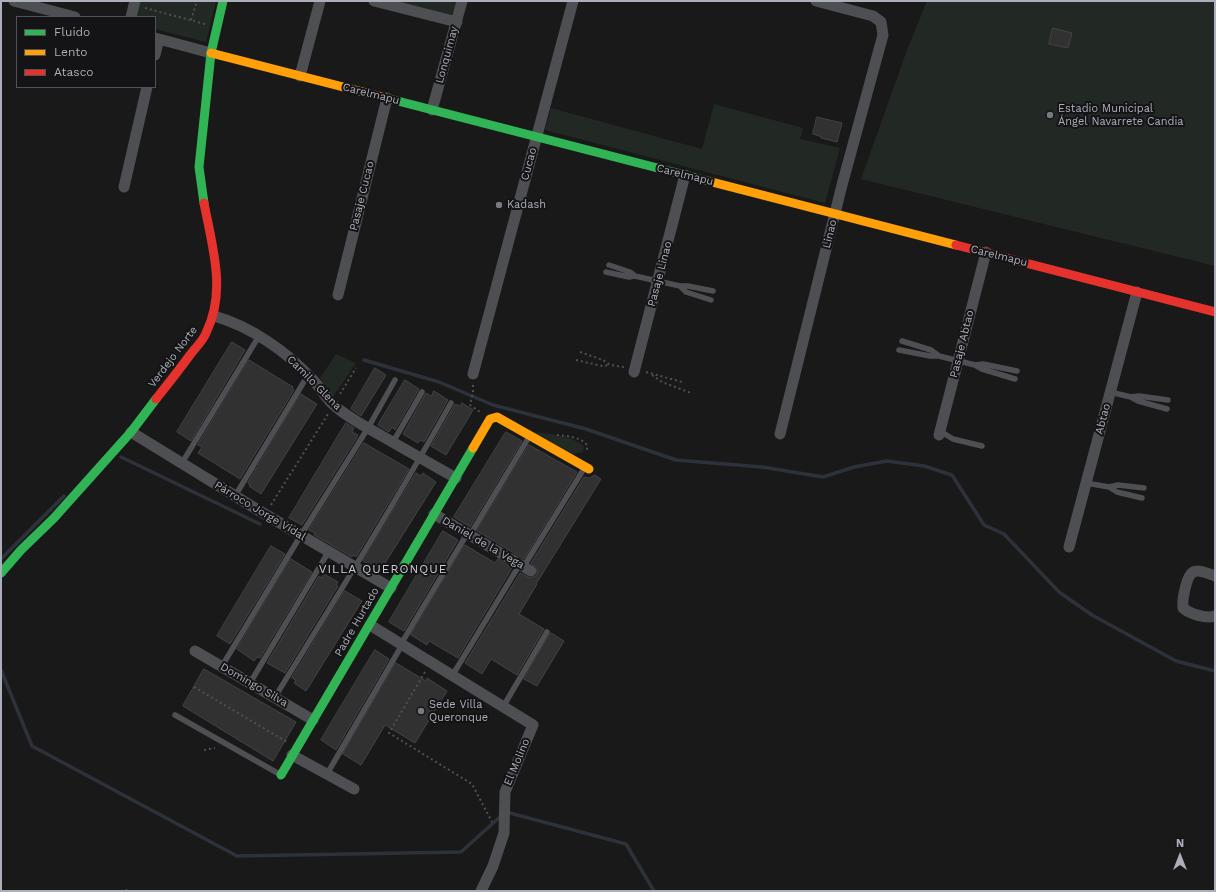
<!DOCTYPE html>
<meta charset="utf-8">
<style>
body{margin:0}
#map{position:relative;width:1216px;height:892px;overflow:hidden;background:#191919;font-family:"Work Sans",sans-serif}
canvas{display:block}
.frame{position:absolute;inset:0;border:2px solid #acaeb9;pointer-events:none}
.legend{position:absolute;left:16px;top:16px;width:140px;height:72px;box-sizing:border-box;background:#141315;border:1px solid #515157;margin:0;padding:5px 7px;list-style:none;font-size:12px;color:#acaeb9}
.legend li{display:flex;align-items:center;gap:8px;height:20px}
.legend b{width:20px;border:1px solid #515157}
.north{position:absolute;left:1160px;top:836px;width:40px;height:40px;-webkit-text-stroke:3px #141315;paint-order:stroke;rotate:0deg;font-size:11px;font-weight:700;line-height:16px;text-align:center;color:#acaeb9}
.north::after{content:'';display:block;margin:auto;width:14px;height:18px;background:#acaeb9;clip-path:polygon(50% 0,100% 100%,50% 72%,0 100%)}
</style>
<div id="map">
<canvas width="1216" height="892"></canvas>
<div class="frame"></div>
<ul class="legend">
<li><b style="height:5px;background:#30b455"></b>Fluido</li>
<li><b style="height:5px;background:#ff9f0a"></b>Lento</li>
<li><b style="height:5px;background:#e5322d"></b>Atasco</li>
</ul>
<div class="north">N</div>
</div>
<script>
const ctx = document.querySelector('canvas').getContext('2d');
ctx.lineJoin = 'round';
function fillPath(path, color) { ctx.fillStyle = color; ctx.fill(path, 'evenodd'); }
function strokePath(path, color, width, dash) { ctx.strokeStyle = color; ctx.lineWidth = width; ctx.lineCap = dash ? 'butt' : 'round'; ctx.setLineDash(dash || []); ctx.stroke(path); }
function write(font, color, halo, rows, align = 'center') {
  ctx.font = font + ' "Work Sans",sans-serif'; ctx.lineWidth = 4; ctx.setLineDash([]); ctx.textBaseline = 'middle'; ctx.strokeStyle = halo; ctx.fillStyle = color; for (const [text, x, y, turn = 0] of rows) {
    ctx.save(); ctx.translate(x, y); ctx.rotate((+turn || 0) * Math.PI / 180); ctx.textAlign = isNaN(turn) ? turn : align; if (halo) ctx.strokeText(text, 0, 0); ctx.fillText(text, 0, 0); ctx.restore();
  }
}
fillPath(new Path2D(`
 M139 1H216L206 42 155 29V17H135Z
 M387 1H452L456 2 451 18Z
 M927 1H1215V266L861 179 907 50Z
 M714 104 803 128 800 139 840 148 825 203 545 130 551 108 702 149Z
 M336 354 356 363 333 397 320 378Z
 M529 432C546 433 571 435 584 446L583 452 573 454Z`), '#222823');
strokePath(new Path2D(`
 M364 360 439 382 493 405 586 429 676 460 762 467 823 477 854 467 887 461 924 466 952 475 984 525 1004 534 1059 592 1092 615 1176 661 1215 671
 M121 457 260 524
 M1 559 64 496
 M1 670 32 746 237 856 461 852 501 816
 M506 812 626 844 654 891`), '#2d323a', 3.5);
const building = new Path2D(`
 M1053 28 1072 33 1068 48 1049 44Z
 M817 117 842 123 837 142 821 138 822 137 813 134Z
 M232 342 245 350 191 441 177 432Z
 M249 360 293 387 292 388 294 390 240 479 198 453 202 447 198 445Z
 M375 368 386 375 361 416 351 409Z
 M405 380 419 389 395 430 392 427 389 432 378 425Z
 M434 391 448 400 424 442 420 440 418 443 403 434 426 393 431 396Z
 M301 394 317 404 261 494 249 486 250 485 248 483Z
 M462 403 473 410 446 455 431 446 455 404 460 406Z
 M346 423 354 428 352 432 358 435 356 439 302 525 289 518Z
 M506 432 522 441 470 527 454 517Z
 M364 443 409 469 356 557 353 555 352 557 314 535 315 533 309 530Z
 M529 445 577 472 524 559 477 531Z
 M416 473 421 476 423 473 436 482 380 571 363 561Z
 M595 475 601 479 536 584H537L519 614 544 629 517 675 491 659 482 674 465 663 520 573 531 578 537 575V568L531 563 584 477 589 478Z
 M443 531 458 540 404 631 389 622Z
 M465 545 495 563 498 559 512 568 458 658 429 641 427 645 411 635Z
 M271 546 285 554 230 644 217 636Z
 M291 559 312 572 260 658 257 657 254 661 237 649Z
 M324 574 338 582 336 585 338 586 285 673 267 663 319 576 322 578Z
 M345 591 362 601 306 691 294 683 296 680 292 678Z
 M551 633 564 641 537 686 524 679Z
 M375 650 389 659 336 750 321 740Z
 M396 663 426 681 427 678 447 691 415 743 385 725 361 765 343 754Z
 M204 669 296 722 273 761 183 706Z`);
fillPath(building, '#313132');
strokePath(building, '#424345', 1);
strokePath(new Path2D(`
 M145 8 205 24
 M191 20 197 1
 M580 352 603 360 610 365 624 367
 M576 360 602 366 610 365
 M646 372 682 382
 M652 375 662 382 691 393
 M473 385V392L470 405 480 412
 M340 394 356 368
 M557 435C568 436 580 437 587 445V452
 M271 505 328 414
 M425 672 389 733 472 784 492 822
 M194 687 287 742
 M204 750 215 748
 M126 891 128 888`), '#4f5053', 2, [2, 3]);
strokePath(new Path2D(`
 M609 265 630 272 635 276
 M606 272 629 277 635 276 680 286H688L713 291
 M680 286 686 292 711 300
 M902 341 931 350 939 356 975 365 983 364 1017 371
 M899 350 930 356H939
 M975 365 982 369 1015 379
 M1110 392 1131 397 1139 396 1168 400
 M1131 397 1138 401 1167 409
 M940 431 953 439 982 446
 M393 442 422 392
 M182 463 259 336
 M1086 483 1109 487 1118 485 1144 488
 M1109 487 1117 492 1142 498
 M235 496 308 375
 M470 535 529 437
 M524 566 585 467
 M401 644 467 534
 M222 666 301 535 368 428 395 380
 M452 676 520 564
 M250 683 329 551
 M275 697C335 600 395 503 451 403
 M503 707 547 632
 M175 715 281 775
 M327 774 402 645`), '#4e4f52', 5.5);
strokePath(new Path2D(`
 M14 1 75 17
 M374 1 457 22
 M131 17 135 1
 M155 38 211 53
 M155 55 159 39
 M300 76 320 1
 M432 110 462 1
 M124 187 147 87
 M338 295 387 98
 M214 316C250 326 286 351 312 379 321 388 326 399 336 407 349 418 366 427 382 436 406 450 431 464 456 478
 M634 372 685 175
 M473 374 573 1
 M131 432 258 510 391 588
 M780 434 842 185 883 35 881 22 873 16 816 1
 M939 435 986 252
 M434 514 531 571
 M1069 547 1137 292
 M1215 576C1209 574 1199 569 1193 572 1186 576 1182 601 1183 608 1190 614 1206 619 1215 616
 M370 625 533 725 505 792 504 833 493 866 481 891
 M195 651 313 720
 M292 755 354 789`), '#4e4f52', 11);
strokePath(new Path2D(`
 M390 99 708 181
 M204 203 199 167 211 53 223 1
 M1 573 21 550 54 518 131 432 156 399
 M281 775 473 448`), '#30b455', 9);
strokePath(new Path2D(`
 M211 53 390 99
 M708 181 956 245
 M473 448 490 419 497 417 589 469`), '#ff9f0a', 9);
strokePath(new Path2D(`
 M956 245 1215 312
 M156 399C168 384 179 370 190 355 195 348 203 341 206 333 227 291 212 246 204 203`), '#e5322d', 9);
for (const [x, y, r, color] of [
 [1050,115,4,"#797a81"],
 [499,205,4,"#797a81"],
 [421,711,4,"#797a81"]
]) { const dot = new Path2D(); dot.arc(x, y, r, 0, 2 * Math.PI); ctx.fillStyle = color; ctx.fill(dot); strokePath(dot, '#141315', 1.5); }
write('11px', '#acaeb9', '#141315', [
 ["Lonquimay",447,55,-75],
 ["Carelmapu",371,94,14],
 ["Cucao",529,164,-75],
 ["Carelmapu",685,175,14],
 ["Pasaje Cucao",362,196,-76],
 ["Linao",830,234,-76],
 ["Carelmapu",999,256,14],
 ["Pasaje Linao",660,274,-75],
 ["Pasaje Abtao",962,344,-76],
 ["Verdejo Norte",173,357,-53],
 ["Camilo Glena",314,383,45],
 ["Abtao",1103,419,-75],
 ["Párroco Jorge Vidal",260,511,31],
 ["Daniel de la Vega",483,543,30],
 ["Padre Hurtado",357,622,-60],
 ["Domingo Silva",254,685,30],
 ["El Molino",517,762,-67]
]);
write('11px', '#acaeb9', '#141315', [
 ["Estadio Municipal",1058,109],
 ["Ángel Navarrete Candia",1058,122],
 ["Kadash",507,205],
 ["Sede Villa",429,705],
 ["Queronque",429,718]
], 'left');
ctx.letterSpacing = '1px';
write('12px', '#ccced5', '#141315', [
 ["VILLA QUERONQUE",383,569]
]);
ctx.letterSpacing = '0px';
</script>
